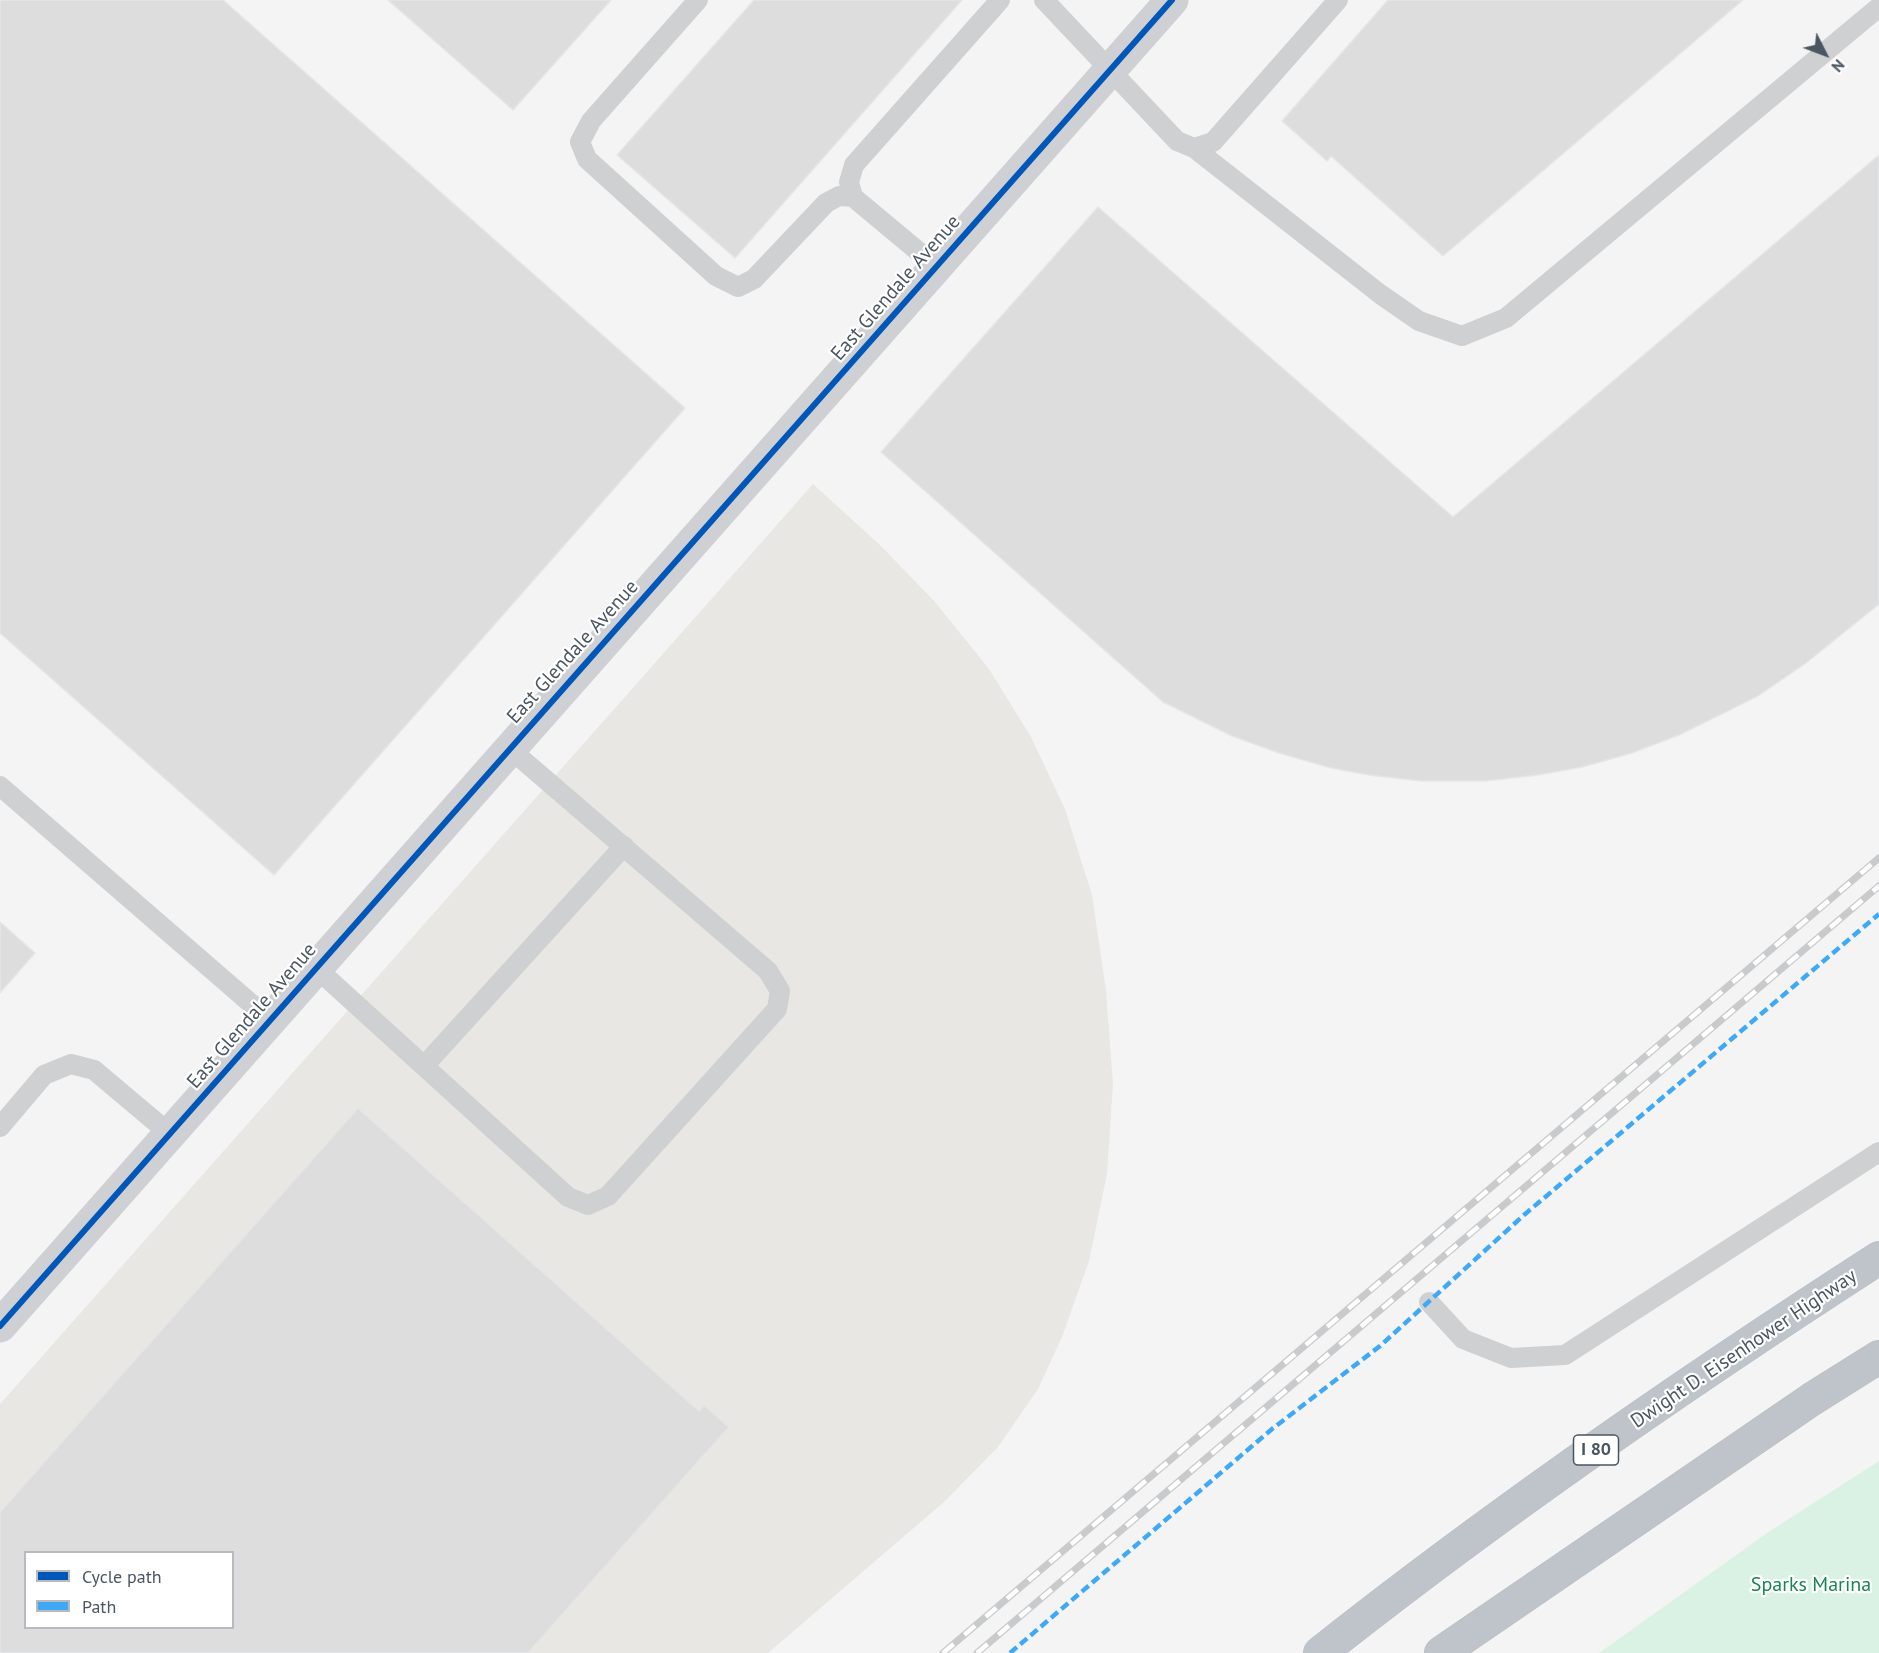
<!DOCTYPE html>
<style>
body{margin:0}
#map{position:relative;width:1879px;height:1653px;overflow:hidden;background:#f4f4f4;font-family:"PT Sans",sans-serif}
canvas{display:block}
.legend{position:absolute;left:24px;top:1551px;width:210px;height:78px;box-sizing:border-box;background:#fff;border:2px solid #b7bbc0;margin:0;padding:8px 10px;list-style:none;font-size:18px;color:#4a5661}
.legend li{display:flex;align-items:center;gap:12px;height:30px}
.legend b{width:30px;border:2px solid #b7bbc0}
.north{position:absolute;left:1795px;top:24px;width:60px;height:60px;-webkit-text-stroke:4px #fff;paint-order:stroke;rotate:132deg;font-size:16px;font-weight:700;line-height:24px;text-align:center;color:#4a5661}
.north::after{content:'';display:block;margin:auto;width:21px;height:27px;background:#4a5661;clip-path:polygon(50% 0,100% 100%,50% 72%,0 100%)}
</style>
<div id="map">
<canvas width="1879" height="1653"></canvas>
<ul class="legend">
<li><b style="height:8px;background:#0057b8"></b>Cycle path</li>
<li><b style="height:8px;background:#3fa9f5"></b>Path</li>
</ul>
<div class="north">N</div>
</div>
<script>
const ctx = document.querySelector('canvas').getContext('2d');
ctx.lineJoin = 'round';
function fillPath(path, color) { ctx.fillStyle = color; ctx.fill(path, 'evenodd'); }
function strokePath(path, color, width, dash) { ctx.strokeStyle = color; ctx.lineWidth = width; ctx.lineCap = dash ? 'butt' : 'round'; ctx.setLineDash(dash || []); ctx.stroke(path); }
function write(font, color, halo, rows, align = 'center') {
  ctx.font = font + ' "PT Sans",sans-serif'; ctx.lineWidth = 4.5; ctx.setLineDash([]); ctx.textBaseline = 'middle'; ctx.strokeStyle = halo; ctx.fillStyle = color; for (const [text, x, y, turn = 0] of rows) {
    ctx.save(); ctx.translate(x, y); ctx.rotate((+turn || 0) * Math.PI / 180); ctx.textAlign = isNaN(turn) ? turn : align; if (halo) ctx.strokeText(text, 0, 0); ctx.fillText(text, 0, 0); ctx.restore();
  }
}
fillPath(new Path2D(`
 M813 484 881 546 935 602 989 669 1031 737 1065 809 1092 895 1106 990 1113 1084 1107 1174 1089 1261 1062 1337 1038 1389 998 1447 944 1502 768 1653H0V1404ZM26 1552H232V1628H26Z`), '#e8e7e3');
fillPath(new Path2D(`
 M1879 1461V1653H1599L1767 1533Z`), '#d9f2e3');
const building = new Path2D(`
 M0 0H223L685 408 274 875 0 633Z
 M388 0H611L513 110Z
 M754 0H962L735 258 617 155Z
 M1388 0H1743L1443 256 1331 156 1327 161 1282 121Z
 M1879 155V604L1806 663 1758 696 1679 735 1632 753 1582 767 1538 775 1485 781H1421L1369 775 1331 768 1279 753 1232 736 1163 702 881 452 1098 207 1453 517Z
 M0 922 35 953 0 993Z
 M358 1108 699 1411 704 1405 729 1427 528 1653H0V1512ZM26 1552H232V1628H26Z`);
fillPath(building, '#ddddde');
strokePath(building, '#e5e6e7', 1.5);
const highway = new Path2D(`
 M1320 1653C1498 1512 1688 1381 1879 1258
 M1441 1653 1812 1399 1879 1357`);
strokePath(highway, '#b9bec3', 34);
strokePath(new Path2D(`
 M698 0 591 121 580 142 587 159 716 276 738 287 754 279 826 203 839 196 853 197 937 267
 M1044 0 1177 141 1194 148 1213 142 1338 0
 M1194 148 1380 294 1419 321 1462 336 1506 318 1879 7
 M853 197 849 182 854 165 1000 0
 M0 786 270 1020
 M316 968 568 1197 588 1205 608 1196 777 1009 780 991 768 971 510 749
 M424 1066 624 846
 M0 1127 44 1075 71 1064 94 1070 170 1134
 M1429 1302 1463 1339 1511 1358 1565 1355 1879 1152`), '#ced0d2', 20);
strokePath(new Path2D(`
 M0 1326 1172 0`), '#ced0d4', 33);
strokePath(highway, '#bec4c9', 33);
const rail = new Path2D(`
 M943 1653 1879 858
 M977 1653 1879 886`);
strokePath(rail, '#c9cacc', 7);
strokePath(rail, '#fff', 4.5, [14]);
strokePath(new Path2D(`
 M1010 1653 1272 1429 1380 1346 1524 1215 1879 914`), '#3fa9f5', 4.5, [9, 4.5]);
strokePath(new Path2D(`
 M0 1326 1172 0`), '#0057b8', 6);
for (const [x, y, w] of [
 [1596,1450,45]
]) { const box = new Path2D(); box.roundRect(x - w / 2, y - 15, w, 30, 4.5); ctx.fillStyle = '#fff'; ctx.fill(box); strokePath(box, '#4a5661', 1.5); }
write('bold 18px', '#4a5661', null, [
 ["I 80",1596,1450]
]);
write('20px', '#4a5661', '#fff', [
 ["East Glendale Avenue",896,288,-49],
 ["East Glendale Avenue",573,652,-48],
 ["East Glendale Avenue",252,1016,-49],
 ["Dwight D. Eisenhower Highway",1744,1349,-34]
]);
write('20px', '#17864f', '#fff', [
 ["Sparks Marina",1811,1585]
]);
</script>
